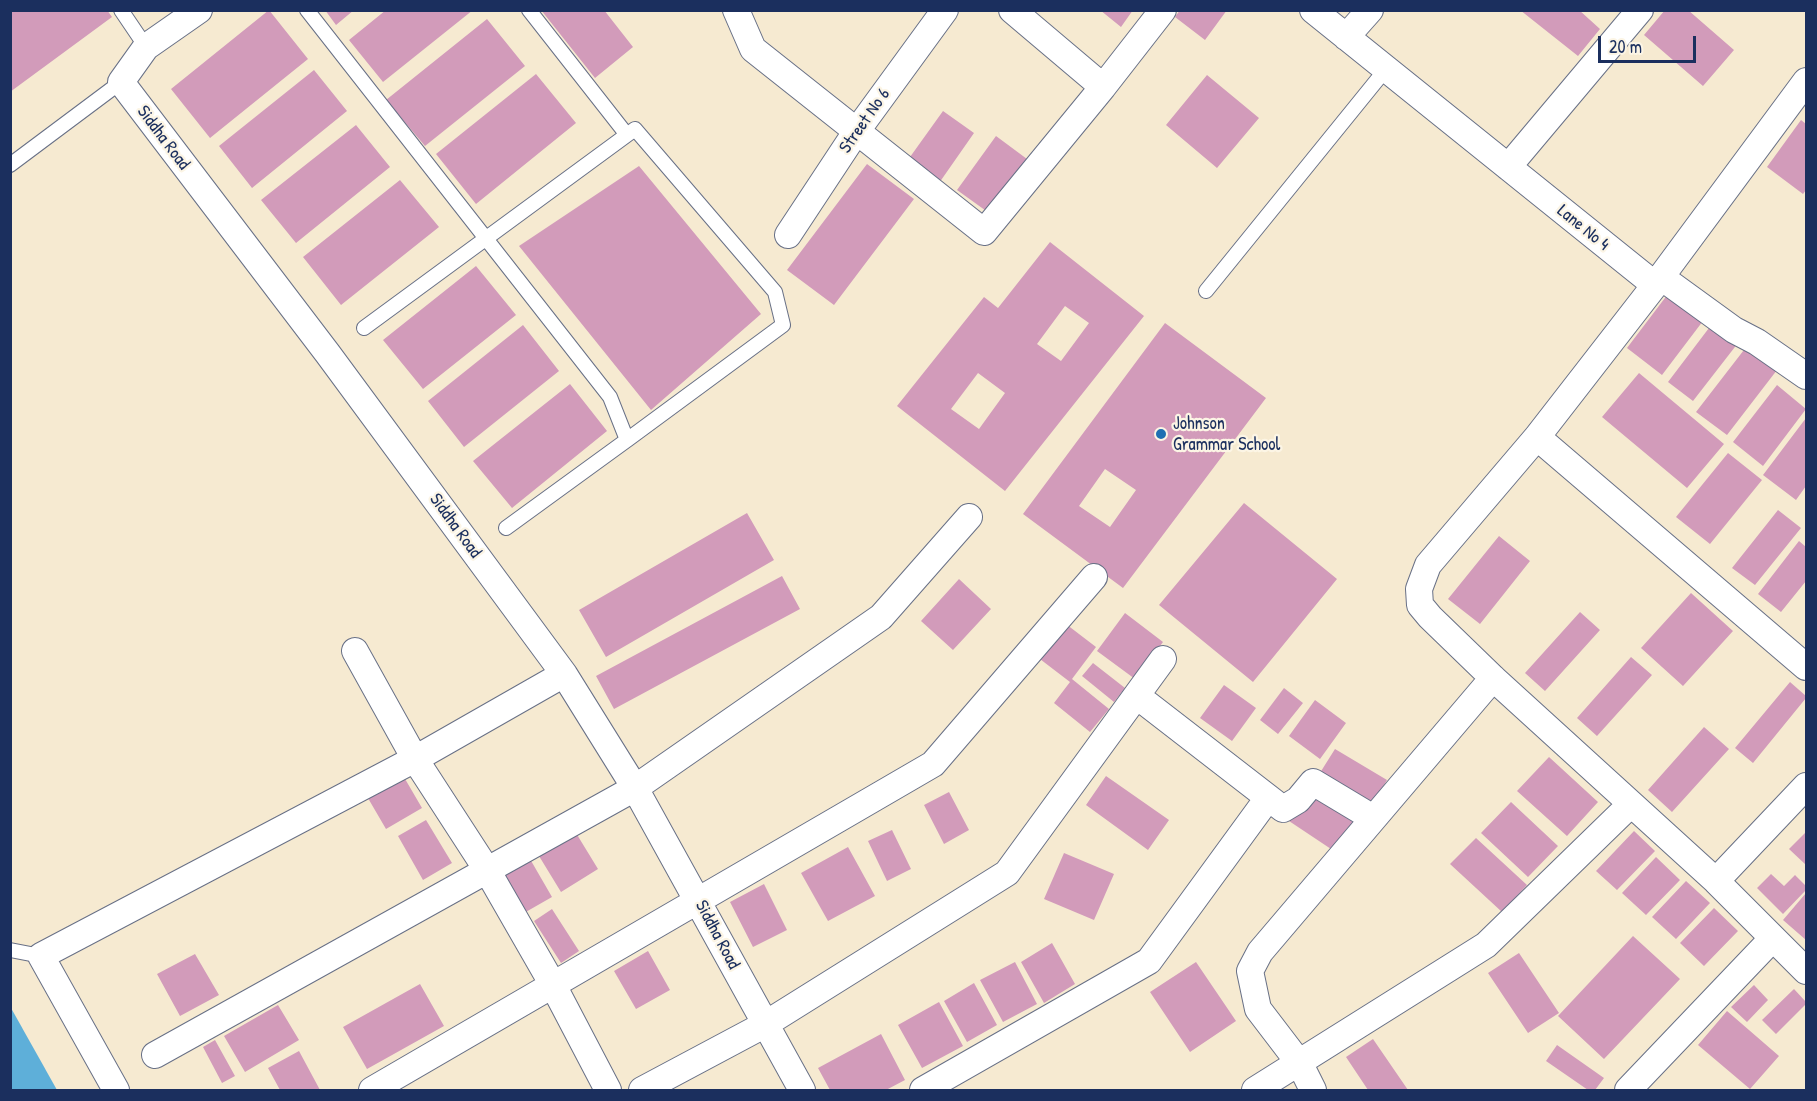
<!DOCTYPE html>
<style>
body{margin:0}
#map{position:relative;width:1817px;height:1101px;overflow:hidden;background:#f6ead1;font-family:"Patrick Hand",sans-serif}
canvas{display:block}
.frame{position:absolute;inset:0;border:12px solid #1b2f5e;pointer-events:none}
.scale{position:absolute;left:1598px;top:36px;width:98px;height:27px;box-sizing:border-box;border:3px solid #1b2f5e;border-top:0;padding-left:8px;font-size:18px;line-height:21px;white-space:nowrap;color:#1b2f5e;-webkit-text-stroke:4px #fcf5e5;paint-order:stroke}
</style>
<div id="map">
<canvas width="1817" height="1101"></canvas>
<div class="frame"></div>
<div class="scale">20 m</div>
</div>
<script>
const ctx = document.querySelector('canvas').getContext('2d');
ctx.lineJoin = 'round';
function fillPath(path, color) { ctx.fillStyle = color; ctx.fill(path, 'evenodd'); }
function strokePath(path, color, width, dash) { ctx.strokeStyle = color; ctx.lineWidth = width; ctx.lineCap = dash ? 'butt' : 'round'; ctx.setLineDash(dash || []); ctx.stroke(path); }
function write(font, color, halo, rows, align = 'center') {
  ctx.font = font + ' "Patrick Hand",sans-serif'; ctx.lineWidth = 4.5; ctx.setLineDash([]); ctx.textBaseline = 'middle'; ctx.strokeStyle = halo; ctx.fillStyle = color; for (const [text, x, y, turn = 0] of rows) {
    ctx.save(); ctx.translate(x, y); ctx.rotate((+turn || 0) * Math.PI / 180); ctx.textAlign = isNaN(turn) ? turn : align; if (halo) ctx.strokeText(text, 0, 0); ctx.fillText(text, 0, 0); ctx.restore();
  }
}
fillPath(new Path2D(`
 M11 1008 57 1090H11Z`), '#5eafd9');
fillPath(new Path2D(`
 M10 10H107L112 17 10 92Z
 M269 10 308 59 210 138 171 89Z
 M325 10H354L336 25Z
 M386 10H473L383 82 349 40Z
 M541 10H604L633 47 595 78Z
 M1100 10H1133L1121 27Z
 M1180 10H1227L1205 40 1175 17Z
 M1520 10H1579L1600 29 1578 56Z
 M1665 10H1688L1734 50 1703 86 1644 35Z
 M487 19 525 66 425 146 386 100Z
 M314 70 347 111 252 188 219 146Z
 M536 74 576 123 476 204 436 154Z
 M1207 75 1259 118 1217 168 1166 125Z
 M943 111 974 133 937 186 905 164Z
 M1801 120 1806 124V190L1803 194 1767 167Z
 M356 125 390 167 296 243 261 200Z
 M996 136 1027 159 989 213 957 190Z
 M867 164 914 199 834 305 787 270Z
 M639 166 761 314 651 410 519 246Z
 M400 180 439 227 341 305 303 257Z
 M1050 242 1144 316 1005 491 897 406 984 297 998 308ZM1065 306 1089 323 1061 361 1037 344ZM978 373 1005 393 979 429 951 409Z
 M476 266 516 315 423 389 383 340Z
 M1671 290 1706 317 1662 375 1627 348Z
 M1165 323 1266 398 1123 588 1023 514ZM1105 469 1136 490 1110 527 1079 506Z
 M1712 324 1738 343 1693 401 1668 382Z
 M523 325 559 371 464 447 428 401Z
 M1747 346 1777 370 1727 435 1696 412Z
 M1639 373 1724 444 1687 488 1602 417Z
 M570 384 607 431 512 508 473 461Z
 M1777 385 1806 409 1763 466 1733 442Z
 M1806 418V486L1796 500 1763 475Z
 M1728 453 1762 480 1710 544 1676 517Z
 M1244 503 1337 579 1253 682 1159 605Z
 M1778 510 1801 528 1755 585 1732 568Z
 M747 513 774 560 606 657 579 610Z
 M1499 536 1530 561 1480 624 1448 599Z
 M1799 541 1806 547V581L1781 612 1758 594Z
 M782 576 800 609 614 709 596 676Z
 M959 579 991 609 953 650 921 621Z
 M1691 593 1733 631 1683 686 1641 648Z
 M1580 612 1600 630 1545 691 1525 673Z
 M1125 613 1163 642 1135 679 1097 651Z
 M1062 621 1096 647 1072 679 1109 709 1090 732 1054 703 1070 682 1036 656Z
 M1631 657 1652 675 1597 736 1577 718Z
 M1093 663 1125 688 1114 702 1082 676Z
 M1790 682 1806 696V698L1753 763 1735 748Z
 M1224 685 1256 708 1232 741 1200 718Z
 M1284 688 1303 703 1278 734 1260 720Z
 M1315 700 1346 723 1320 759 1289 736Z
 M1704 727 1729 749 1672 812 1648 790Z
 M1335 749 1387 780 1371 807 1318 776Z
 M1549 757 1598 802 1567 836 1517 791Z
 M401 772 422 808 386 829 365 793Z
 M1106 776 1169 820 1148 850 1086 805Z
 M1312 788 1360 821 1337 853 1289 821Z
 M949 792 969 830 944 844 924 805Z
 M1511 802 1558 846 1528 877 1481 833Z
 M426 820 452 863 423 880 398 836Z
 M892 830 911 869 887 881 868 841Z
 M1634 831 1655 851 1617 890 1596 871Z
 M1806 832V865L1789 849Z
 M576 833 598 869 561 892 539 856Z
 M1476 838 1527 885 1502 912 1450 864Z
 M848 847 875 896 828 921 801 873Z
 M1064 853 1114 874 1094 920 1044 899Z
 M1656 857 1680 880 1646 915 1622 893Z
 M530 859 552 897 524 913 502 875Z
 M1771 874 1784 886 1795 875 1806 886V890L1783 914 1757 888Z
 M1686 881 1710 903 1676 939 1652 917Z
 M764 884 787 930 753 947 730 902Z
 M1806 893V940L1783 920Z
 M1714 908 1738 931 1704 966 1680 943Z
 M552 909 579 951 561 963 534 921Z
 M1633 936 1680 979 1604 1059 1558 1016Z
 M1052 943 1075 984 1044 1003 1021 962Z
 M648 951 670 990 636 1009 614 971Z
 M1519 953 1559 1013 1528 1033 1488 973Z
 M195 954 219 995 180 1016 157 974Z
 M1015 962 1037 1004 1003 1022 980 980Z
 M1196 962 1236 1021 1190 1052 1150 992Z
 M974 983 997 1025 967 1042 944 1001Z
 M420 984 444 1026 367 1069 343 1027Z
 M1754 985 1768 1000 1747 1022 1731 1007Z
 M1794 989 1806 1002V1004L1776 1034 1762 1020Z
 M939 1002 963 1046 922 1068 898 1025Z
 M278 1005 299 1040 245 1072 224 1036Z
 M1727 1011 1779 1056 1750 1089 1698 1045Z
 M881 1034 905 1080 886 1090H830L818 1068Z
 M1373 1039 1408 1090H1368L1346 1057Z
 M215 1040 235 1076 222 1083 203 1047Z
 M1557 1045 1604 1078 1595 1090H1588L1546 1061Z
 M299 1051 320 1090H280L268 1068Z`), '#d29bba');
const service = new Path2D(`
 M121 10 146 47
 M307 10 610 397 627 440 506 528
 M529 10 627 135
 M10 165 121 82
 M1206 291 1386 69
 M364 328 635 129 775 292 783 325 627 440
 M10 950 41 956`);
const minor = new Path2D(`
 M199 10 146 47 121 82 328 354 564 674 635 788 802 1090
 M736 10 753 49 984 232 1103 87 1163 10
 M1012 10 1103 87
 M1313 10 1655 285
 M1346 37 1370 10
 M1806 81 1655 285 1537 437 1428 565 1419 589 1420 605 1430 617 1493 678 1716 881 1806 971
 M1508 167 1640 10
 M788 235 856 132 945 10
 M1661 277 1734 330 1757 342 1806 376
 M1537 437 1806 667
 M355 651 415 759 487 870 553 985 608 1090
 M1137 696 1283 809 1298 800 1313 782 1373 818
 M1716 881 1806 786
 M155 1055 635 788 881 617 969 517
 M116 1090 41 956 415 759 564 674
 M372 1090 933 764 1094 577
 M642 1090 764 1025 1007 873 1163 659
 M923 1090 1149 961 1268 798
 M1255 1090 1486 945 1631 804
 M1313 1090 1300 1064 1258 1009 1250 971 1260 952 1493 678
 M1628 1090 1773 938`);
strokePath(service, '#687086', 16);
strokePath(minor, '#687086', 28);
strokePath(service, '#fff', 14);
strokePath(minor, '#fff', 26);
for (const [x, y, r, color] of [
 [1161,434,6,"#1f6fb2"]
]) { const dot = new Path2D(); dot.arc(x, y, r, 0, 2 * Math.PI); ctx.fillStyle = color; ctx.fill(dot); strokePath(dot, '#fcf5e5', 2); }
write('18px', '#1b2f5e', '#fcf5e5', [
 ["Street No 6",865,121,-55],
 ["Siddha Road",163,138,53],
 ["Lane No 4",1583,228,39],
 ["Siddha Road",455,526,54],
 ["Siddha Road",717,935,62]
]);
write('18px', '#1b2f5e', '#fcf5e5', [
 ["Johnson",1173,424],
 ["Grammar School",1173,445]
], 'left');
</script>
